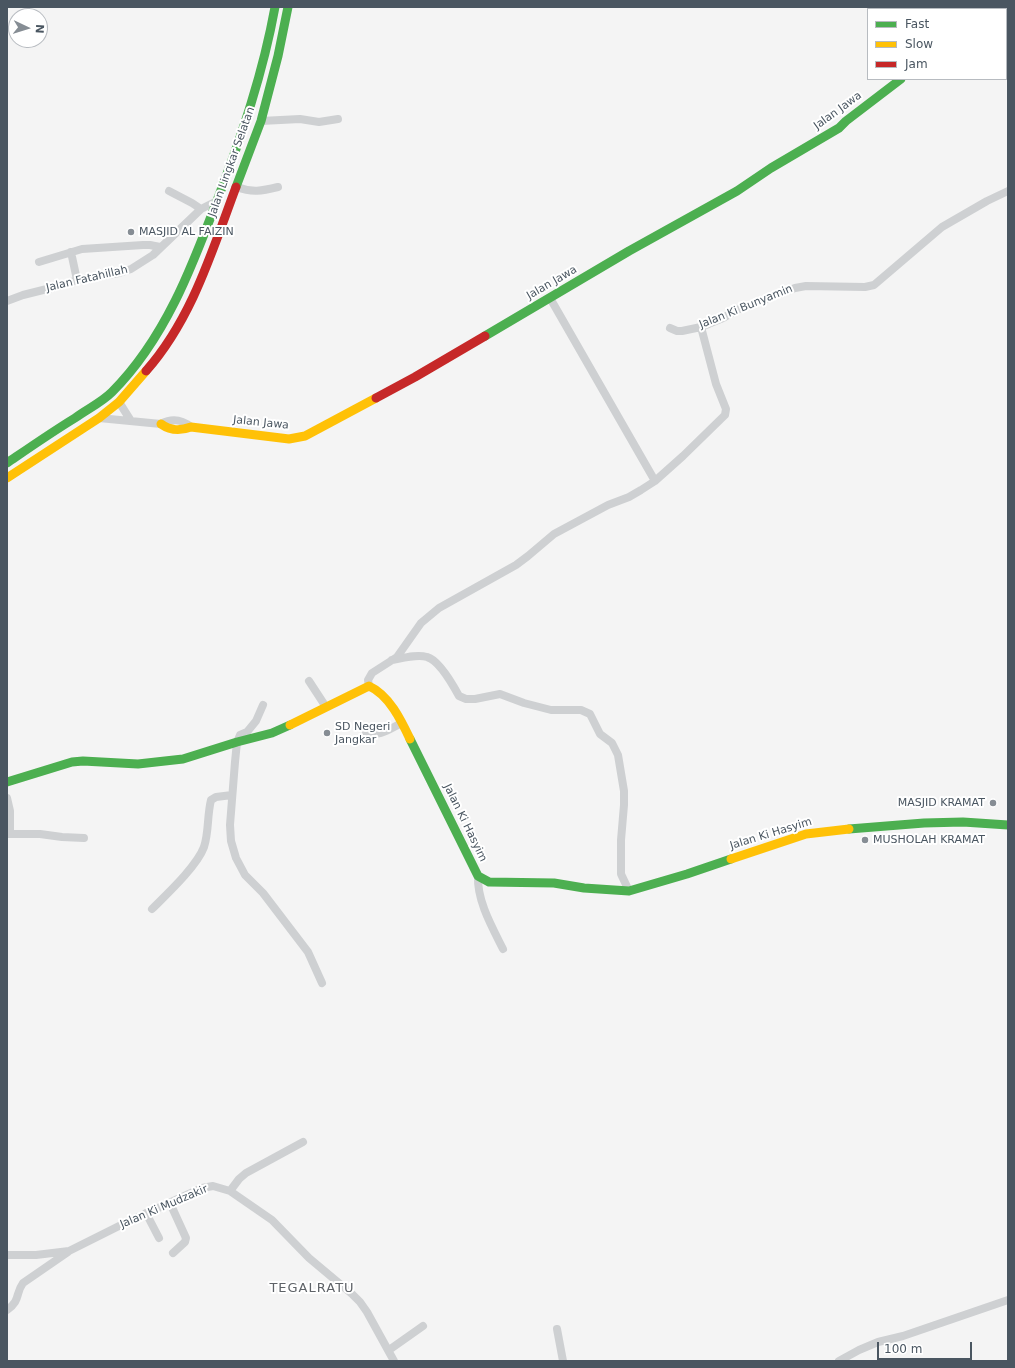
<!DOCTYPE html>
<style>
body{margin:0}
#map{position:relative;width:1015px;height:1368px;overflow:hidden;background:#f4f4f4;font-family:"DejaVu Sans",sans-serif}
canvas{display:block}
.frame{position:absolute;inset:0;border:8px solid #4a5661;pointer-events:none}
.legend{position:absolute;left:867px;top:8px;width:140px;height:72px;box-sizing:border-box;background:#fff;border:1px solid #b7bbc0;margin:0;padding:5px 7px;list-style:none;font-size:12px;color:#4a5661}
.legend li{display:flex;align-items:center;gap:8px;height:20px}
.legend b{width:20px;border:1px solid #b7bbc0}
.north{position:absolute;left:8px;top:8px;width:40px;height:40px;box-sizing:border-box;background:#fff;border:1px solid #b7bbc0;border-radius:50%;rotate:94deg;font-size:11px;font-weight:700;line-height:16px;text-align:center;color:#4a5661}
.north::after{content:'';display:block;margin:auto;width:14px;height:18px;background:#868d94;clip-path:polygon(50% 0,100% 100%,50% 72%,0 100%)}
.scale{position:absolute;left:877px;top:1342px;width:95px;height:18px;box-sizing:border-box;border:2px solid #4a5661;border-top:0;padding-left:5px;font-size:12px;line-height:14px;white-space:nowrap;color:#4a5661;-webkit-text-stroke:3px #fff;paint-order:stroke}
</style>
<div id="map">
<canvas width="1015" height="1368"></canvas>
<div class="frame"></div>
<ul class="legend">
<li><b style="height:5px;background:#4caf50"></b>Fast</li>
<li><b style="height:5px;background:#ffc107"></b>Slow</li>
<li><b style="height:5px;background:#c62828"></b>Jam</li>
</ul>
<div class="north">N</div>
<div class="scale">100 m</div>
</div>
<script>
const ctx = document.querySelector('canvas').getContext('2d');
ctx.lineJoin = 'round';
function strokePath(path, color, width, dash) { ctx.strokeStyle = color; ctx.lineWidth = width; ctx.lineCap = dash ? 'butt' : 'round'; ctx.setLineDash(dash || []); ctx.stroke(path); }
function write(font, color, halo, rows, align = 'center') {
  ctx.font = font + ' "DejaVu Sans",sans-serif'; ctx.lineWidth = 4; ctx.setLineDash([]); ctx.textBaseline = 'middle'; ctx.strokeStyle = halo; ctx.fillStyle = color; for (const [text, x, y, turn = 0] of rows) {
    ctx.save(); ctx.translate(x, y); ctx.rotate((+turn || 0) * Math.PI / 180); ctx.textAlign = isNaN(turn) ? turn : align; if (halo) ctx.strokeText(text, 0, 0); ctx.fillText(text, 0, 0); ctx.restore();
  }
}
strokePath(new Path2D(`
 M995 9 997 7
 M261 121 300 119 319 122 338 119
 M237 187C252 193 262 191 278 187
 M169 191 192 203 201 209
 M71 252 77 280
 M39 262 82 249 143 245H150L160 247
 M550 298 655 481
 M7 301 23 295 63 285 77 280 119 273 131 269 153 255 201 209 217 201
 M670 328 677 331H682L701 327 723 318 737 310 795 288 806 286 865 287 874 285 942 227 987 201 1008 191
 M119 402 131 421
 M99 418 161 424C172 418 181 419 191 427
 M392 660C403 658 417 654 427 657 439 660 453 685 459 696L466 699H475L500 694 524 703 551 710H581L590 714 600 734 612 743 618 755 624 791V805L621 840V874L629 891
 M309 681 326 707
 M369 686 368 680 372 673 397 657 421 623 439 608 516 565 528 556 554 534 608 505 629 497 641 490 655 481 683 456 725 415 726 409 716 384 701 327
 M263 705 256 721 247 732 240 735 237 742 235 762 230 825 231 841 236 858 245 875 263 893 308 952 322 983
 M366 732C381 737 389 729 402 723
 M7 798 10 811V834
 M7 834H40L62 837 84 838
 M478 876C477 901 492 927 503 949
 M152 909C167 894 197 866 204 847 209 832 207 816 211 800L216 797 232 795
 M230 1191 239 1179 246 1173 303 1142
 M170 1203 186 1238 185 1242 173 1253
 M146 1213 159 1238
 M7 1255H36L69 1251 123 1224 202 1188 213 1186 230 1191 272 1220 309 1258 352 1294 360 1302 367 1312 394 1361
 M7 1310C21 1300 15 1294 23 1283L68 1252
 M557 1329 563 1361
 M389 1350 423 1326
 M839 1361 859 1350 878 1342 903 1336 1008 1300`), '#ced0d2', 8);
strokePath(new Path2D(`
 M236 187 261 121 278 56 288 7
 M485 336 629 251 737 191 771 168 839 128 846 121 901 79
 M7 463C29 448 52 432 75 418 87 409 101 403 112 392 165 339 192 267 218 198 242 135 263 73 275 7
 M410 739 478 876 489 882 554 883 584 888 629 891 687 874 731 859
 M7 782 72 762 83 761 138 764 183 759 237 742 272 733 290 725
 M849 829 924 823 963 822 1008 825`), '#4caf50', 9);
strokePath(new Path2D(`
 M161 424C171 431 180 431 191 427L289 439 305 436 376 398
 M7 478 99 418 119 402 146 371
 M290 725 369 686C389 695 401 720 410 739
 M731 859 806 834 849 829`), '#ffc107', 9);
strokePath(new Path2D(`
 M146 371C192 319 212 251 236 187
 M376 398 415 377 485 336`), '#c62828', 9);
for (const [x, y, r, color] of [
 [131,232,4,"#868d94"],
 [327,733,4,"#868d94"],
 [993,803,4,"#868d94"],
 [865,840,4,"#868d94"]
]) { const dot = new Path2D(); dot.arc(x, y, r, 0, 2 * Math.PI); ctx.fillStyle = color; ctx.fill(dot); strokePath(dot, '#fff', 1.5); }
write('11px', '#4a5661', '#fff', [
 ["Jalan Jawa",838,111,-36],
 ["Jalan Lingkar Selatan",232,162,-70],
 ["Jalan Fatahillah",87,279,-13],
 ["Jalan Jawa",552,283,-30],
 ["Jalan Ki Bunyamin",746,307,-22],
 ["Jalan Jawa",261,423,6],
 ["Jalan Ki Hasyim",465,823,64],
 ["Jalan Ki Hasyim",771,834,-17],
 ["Jalan Ki Mudzakir",164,1207,-23]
]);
write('11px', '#4a5661', '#fff', [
 ["MASJID AL FAIZIN",139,232],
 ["SD Negeri",335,727],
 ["Jangkar",335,740],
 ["MASJID KRAMAT",985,803,"right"],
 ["MUSHOLAH KRAMAT",873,840]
], 'left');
ctx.letterSpacing = '1px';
write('13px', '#5f6368', '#fff', [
 ["TEGALRATU",312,1289]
]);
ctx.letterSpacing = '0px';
</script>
